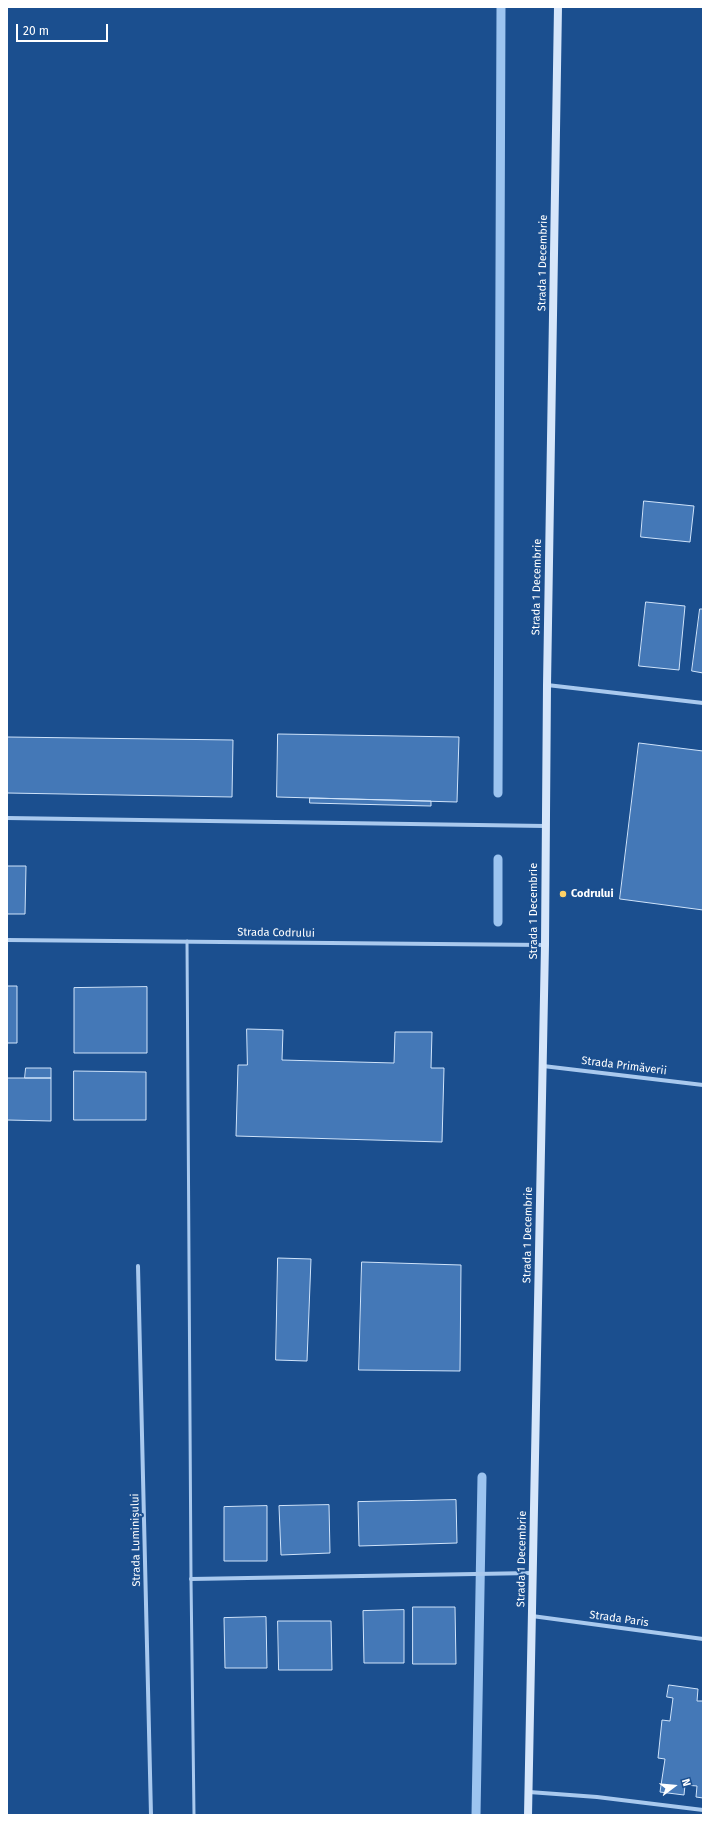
<!DOCTYPE html>
<meta charset="utf-8">
<style>
body{margin:0}
#map{position:relative;width:710px;height:1822px;overflow:hidden;background:#1b4f8f;font-family:"Fira Sans",sans-serif}
canvas{display:block}
.frame{position:absolute;inset:0;border:8px solid #fff;pointer-events:none}
.north{position:absolute;left:654px;top:1766px;width:40px;height:40px;-webkit-text-stroke:3px #1b4f8f;paint-order:stroke;rotate:74deg;font-size:11px;font-weight:700;line-height:16px;text-align:center;color:#fff}
.north::after{content:'';display:block;margin:auto;width:14px;height:18px;background:#fff;clip-path:polygon(50% 0,100% 100%,50% 72%,0 100%)}
.scale{position:absolute;left:16px;top:24px;width:92px;height:18px;box-sizing:border-box;border:2px solid #fff;border-top:0;padding-left:5px;font-size:12px;line-height:14px;white-space:nowrap;color:#fff;-webkit-text-stroke:3px #1b4f8f;paint-order:stroke}
</style>
<div id="map">
<canvas width="710" height="1822"></canvas>
<div class="frame"></div>
<div class="north">N</div>
<div class="scale">20 m</div>
</div>
<script>
const ctx = document.querySelector('canvas').getContext('2d');
ctx.lineJoin = 'round';
function strokePath(path, color, width, dash) { ctx.strokeStyle = color; ctx.lineWidth = width; ctx.lineCap = dash ? 'butt' : 'round'; ctx.setLineDash(dash || []); ctx.stroke(path); }
function fillPath(path, color) { ctx.fillStyle = color; ctx.fill(path, 'evenodd'); }
function write(font, color, halo, rows, align = 'center') {
  ctx.font = font + ' "Fira Sans",sans-serif'; ctx.lineWidth = 4; ctx.setLineDash([]); ctx.textBaseline = 'middle'; ctx.strokeStyle = halo; ctx.fillStyle = color; for (const [text, x, y, turn = 0] of rows) {
    ctx.save(); ctx.translate(x, y); ctx.rotate((+turn || 0) * Math.PI / 180); ctx.textAlign = isNaN(turn) ? turn : align; if (halo) ctx.strokeText(text, 0, 0); ctx.fillText(text, 0, 0); ctx.restore();
  }
}
strokePath(new Path2D(`
 M498 793 501 7
 M498 922V859
 M476 1815 482 1477`), '#9cc4f0', 9);
const building = new Path2D(`
 M644 501 694 506 690 542 641 537Z
 M646 602 685 606 679 670 639 666Z
 M700 609H703V673L692 671Z
 M278 734 459 737 457 802 277 797Z
 M7 737 233 740 232 797 7 793Z
 M639 743 703 751V910L620 899Z
 M310 798 431 801V806L310 803Z
 M7 866H26L25 914H7Z
 M7 986H17V1043H7Z
 M147 987V1053H74V988Z
 M247 1029 283 1030 282 1060 394 1063 395 1032H432L431 1068H444L442 1142 236 1136 238 1065H247Z
 M26 1068H51V1078H25Z
 M74 1071 146 1072V1120H74Z
 M7 1078H51V1121L7 1120Z
 M278 1258 311 1259 307 1361 276 1360Z
 M362 1262 461 1265 460 1371 359 1370Z
 M456 1500 457 1543 359 1546 358 1502Z
 M329 1505 330 1553 281 1555 279 1506Z
 M267 1506V1561H224V1507Z
 M413 1607H455L456 1664H413Z
 M404 1610V1663H364L363 1611Z
 M266 1617 267 1668H225L224 1618Z
 M278 1621H331L332 1670H279Z
 M669 1685 698 1689 697 1701H703V1798L696 1797 697 1786 685 1785 684 1795 660 1792 665 1759 658 1758 662 1720 670 1721 673 1698 667 1697Z`);
fillPath(building, '#4478b7');
strokePath(building, '#cfe3fa', 1);
strokePath(new Path2D(`
 M187 941 191 1579 194 1815`), '#a9c9ee', 3);
strokePath(new Path2D(`
 M547 685 703 703
 M7 818 545 826
 M7 940 545 945
 M543 1066 703 1085
 M138 1266 151 1815
 M191 1579 532 1573
 M532 1616 703 1639
 M529 1792 597 1797 703 1810`), '#a9c9ee', 4);
strokePath(new Path2D(`
 M528 1815 545 945 547 685 558 7`), '#d6e6fa', 8);
for (const [x, y, r, color] of [
 [563,894,4,"#ffd166"]
]) { const dot = new Path2D(); dot.arc(x, y, r, 0, 2 * Math.PI); ctx.fillStyle = color; ctx.fill(dot); strokePath(dot, '#1b4f8f', 1.5); }
write('11px', '#fff', '#1b4f8f', [
 ["Strada 1 Decembrie",543,263,-89],
 ["Strada 1 Decembrie",537,587,-89],
 ["Strada 1 Decembrie",534,911,-90],
 ["Strada Codrului",276,933,1],
 ["Strada Primăverii",624,1066,7],
 ["Strada 1 Decembrie",528,1235,-89],
 ["Strada Luminișului",136,1540,-91],
 ["Strada 1 Decembrie",522,1559,-89],
 ["Strada Paris",619,1619,8]
]);
write('bold 11px', '#fff', '#1b4f8f', [
 ["Codrului",571,894]
], 'left');
</script>
